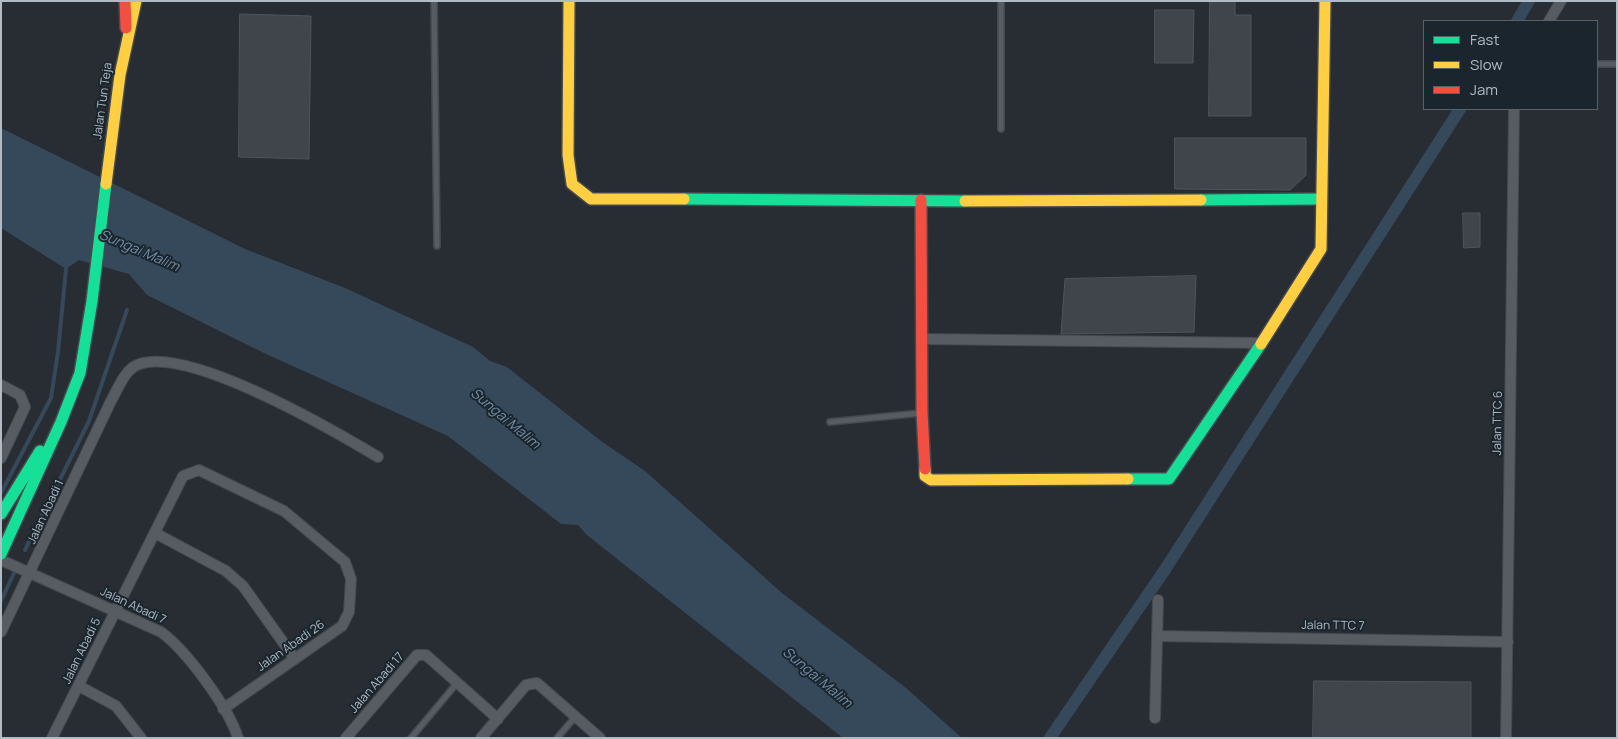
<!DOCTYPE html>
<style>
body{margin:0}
#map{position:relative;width:1618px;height:739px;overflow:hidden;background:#272d33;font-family:Manrope,sans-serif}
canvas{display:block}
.frame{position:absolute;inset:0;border:2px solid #b0bbc5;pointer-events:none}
.legend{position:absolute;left:1423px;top:20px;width:175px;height:90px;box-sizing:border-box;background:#1b252d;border:1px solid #57616a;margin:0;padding:6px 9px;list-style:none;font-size:15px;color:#b0bbc5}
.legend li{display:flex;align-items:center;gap:10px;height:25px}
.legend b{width:25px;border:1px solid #57616a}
</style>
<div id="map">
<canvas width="1618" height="739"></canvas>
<div class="frame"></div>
<ul class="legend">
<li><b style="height:6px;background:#16e098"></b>Fast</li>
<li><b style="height:6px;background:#ffcf43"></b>Slow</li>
<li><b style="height:6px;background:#f24e42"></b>Jam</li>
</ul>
</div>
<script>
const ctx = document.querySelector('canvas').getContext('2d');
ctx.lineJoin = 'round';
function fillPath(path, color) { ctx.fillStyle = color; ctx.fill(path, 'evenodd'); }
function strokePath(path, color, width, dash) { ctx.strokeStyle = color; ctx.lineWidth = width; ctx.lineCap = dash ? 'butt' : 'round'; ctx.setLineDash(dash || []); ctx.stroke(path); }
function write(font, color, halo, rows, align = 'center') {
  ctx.font = font + ' Manrope,sans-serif'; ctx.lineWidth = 4; ctx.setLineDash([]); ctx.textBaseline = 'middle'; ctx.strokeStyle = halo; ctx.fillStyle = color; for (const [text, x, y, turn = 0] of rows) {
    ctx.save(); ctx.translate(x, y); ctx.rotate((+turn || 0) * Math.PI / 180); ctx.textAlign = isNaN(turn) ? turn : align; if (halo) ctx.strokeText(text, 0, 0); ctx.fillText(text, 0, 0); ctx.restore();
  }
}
fillPath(new Path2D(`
 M1 128 245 249 345 288 473 347 490 361 507 367 601 441 645 471 782 593 906 688 962 738H843L587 535 578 525 561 524 448 436 266 354 147 295 129 274 79 260 66 269 1 228Z`), '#35495b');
strokePath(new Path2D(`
 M1 493 51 398 58 352 66 269
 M25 550 89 421 127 310
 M1 601 14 573`), '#35495b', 4);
strokePath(new Path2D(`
 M1517 21 1529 1
 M1050 738 1166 568 1460 109`), '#35495b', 12);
const building = new Path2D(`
 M1210 1H1235V15H1251V116H1209Z
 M1155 10H1194L1193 63H1155Z
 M240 14 311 16 309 159 239 157Z
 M1175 138H1306V175L1290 190 1175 189Z
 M1463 213H1480V247L1464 248Z
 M1196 276 1194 332 1061 334 1065 279Z
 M1314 681 1471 682V738H1313Z`);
fillPath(building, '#3f454a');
strokePath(building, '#4f555b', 1);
const lane = new Path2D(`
 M434 1 437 246
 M1597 64H1617
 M1001 129V1
 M830 422 921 413
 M411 738 457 683
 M557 738 576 716`);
const street = new Path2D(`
 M1549 21 1561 1
 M921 339 1262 343
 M1 385 20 395 25 407 1 458
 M155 533 226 571 243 586 295 659
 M1 560 161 632C186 650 229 708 238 738
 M1 632 111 401C118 389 124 371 137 365 186 344 333 430 378 457
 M1157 636 1508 642
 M79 686 116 706 141 738
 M1155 718 1158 600
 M52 738 183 476 199 470 284 511 345 562 351 579 349 612 342 626 223 709
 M346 738 417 655H426L498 719
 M481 738 526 685 537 683 600 738
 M1506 738 1514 109`);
const fast = new Path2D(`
 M684 199 965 201
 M1201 200 1320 199
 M1128 479H1169L1261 344
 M1 514 40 451
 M1 554 61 422 80 373 92 301 106 184`);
const slow = new Path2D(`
 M569 1 568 155 572 184 591 199H684
 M106 184 120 75 136 1
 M965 201 1201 200
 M1261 344 1321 249 1325 1
 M925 469V476L931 480 1128 479`);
const jam = new Path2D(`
 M125 1 126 28
 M921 200 922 412 925 469`);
strokePath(lane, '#44494e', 8);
strokePath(street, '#44494e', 12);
strokePath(fast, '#44494e', 14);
strokePath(slow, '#44494e', 14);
strokePath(jam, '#44494e', 14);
strokePath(lane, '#575c62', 5);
strokePath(street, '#575c62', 10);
strokePath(fast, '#16e098', 11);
strokePath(slow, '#ffcf43', 11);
strokePath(jam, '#f24e42', 11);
write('12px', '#b0bbc5', '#1b252d', [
 ["Jalan Tun Teja",103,101,-82],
 ["Jalan TTC 6",1498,423,-89],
 ["Jalan Abadi 1",46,512,-65],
 ["Jalan Abadi 7",133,606,25],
 ["Jalan TTC 7",1333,626,1],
 ["Jalan Abadi 26",291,646,-35],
 ["Jalan Abadi 5",82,651,-64],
 ["Jalan Abadi 17",377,683,-49]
]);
write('italic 14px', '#728fa8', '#1b252d', [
 ["Sungai Malim",139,251,23],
 ["Sungai Malim",505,419,40],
 ["Sungai Malim",817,678,40]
]);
</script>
